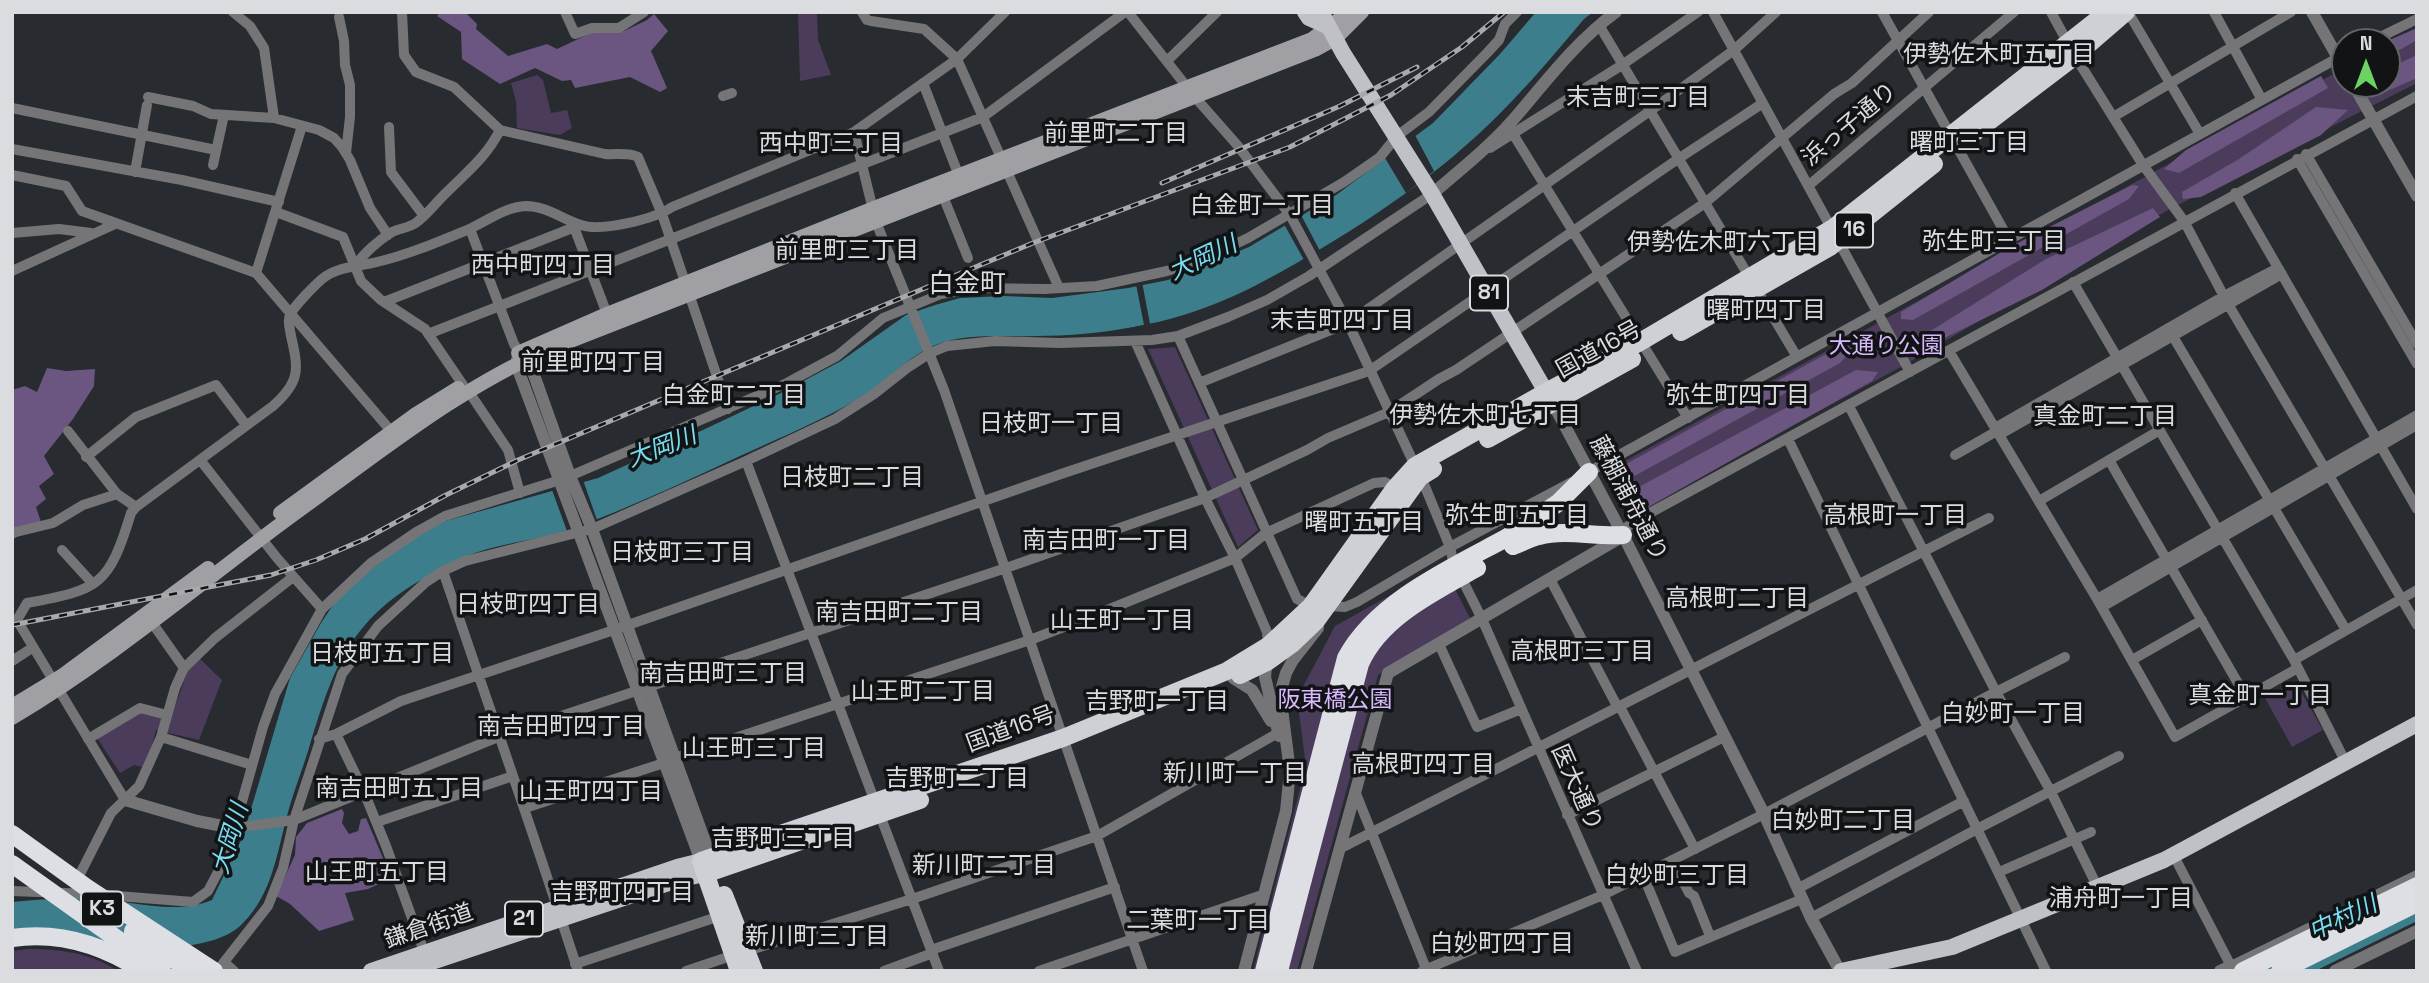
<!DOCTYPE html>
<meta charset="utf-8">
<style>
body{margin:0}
#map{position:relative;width:2429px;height:983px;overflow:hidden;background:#282b2f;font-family:"Space Grotesk",sans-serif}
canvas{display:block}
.frame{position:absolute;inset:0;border:14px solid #dadcdf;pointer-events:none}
.north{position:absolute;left:2331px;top:28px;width:70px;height:70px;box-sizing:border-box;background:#121315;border:2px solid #626366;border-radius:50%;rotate:0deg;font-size:19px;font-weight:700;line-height:28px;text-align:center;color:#dadcdf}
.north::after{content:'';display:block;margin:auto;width:24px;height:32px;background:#6cd362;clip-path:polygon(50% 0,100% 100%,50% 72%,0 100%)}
</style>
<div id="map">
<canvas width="2429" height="983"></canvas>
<div class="frame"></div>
<div class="north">N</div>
</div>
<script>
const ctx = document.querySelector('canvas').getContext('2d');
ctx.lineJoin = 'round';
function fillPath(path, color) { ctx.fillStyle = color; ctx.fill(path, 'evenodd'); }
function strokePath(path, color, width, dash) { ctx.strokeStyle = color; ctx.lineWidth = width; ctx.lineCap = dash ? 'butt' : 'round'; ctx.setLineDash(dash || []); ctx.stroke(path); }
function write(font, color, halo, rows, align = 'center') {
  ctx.font = font + ' "Space Grotesk","Noto Sans JP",sans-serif'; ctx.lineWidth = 7; ctx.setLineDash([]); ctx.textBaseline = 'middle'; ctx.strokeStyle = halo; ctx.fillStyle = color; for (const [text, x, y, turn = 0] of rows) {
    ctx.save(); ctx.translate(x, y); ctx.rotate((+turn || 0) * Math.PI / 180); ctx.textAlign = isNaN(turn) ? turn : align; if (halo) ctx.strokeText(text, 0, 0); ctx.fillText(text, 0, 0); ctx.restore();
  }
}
fillPath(new Path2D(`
 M817 12 818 40 831 75 800 81 798 14Z
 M2417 33V83L2168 210 1899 368 1637 509 1614 467 2326 78 2345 68V84H2387V48Z
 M537 75 543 80 551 113 567 110 572 128 560 135 517 128 516 101 511 83Z
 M1175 347 1258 530 1238 547 1148 349Z
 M1443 566 1470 618 1378 675 1297 971H1253L1306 766 1297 698 1335 626Z
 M199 658 222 680 199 740 156 730 152 745 142 767 134 765 120 773 97 738 141 713 170 720 188 671Z
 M2295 681 2323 730 2292 747 2265 698Z
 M29 949C60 949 91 953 118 971H12V951Z`), '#4b3c5c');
fillPath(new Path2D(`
 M440 12H465L477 24 476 29 508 56 547 44 557 49 593 32H622L647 20 654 14 668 31 651 51 667 88 660 92 630 77 575 88 571 80 562 81 535 68 500 84 462 59 461 32 437 16Z
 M2417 28V40L2387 57V42H2385Z
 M2417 55V78L2371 98 2363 84H2387V69Z
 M2321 76 2328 88 2179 173 2164 169 2186 150Z
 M2316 107 2348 110 2321 135 2201 197 2183 199 2182 192 2239 159Z
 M2132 185 2139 186 2129 199 1913 320 1901 319V312L2008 248Z
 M2153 208 2160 217 2042 290 1918 351 1913 347 1916 340 2046 259Z
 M1848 342 1854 347 1840 363 1629 479 1616 477 1626 464Z
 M47 368 66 371 95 369 94 386 73 419 44 456 54 474 39 486 46 499 36 507 41 522 12 540V390L25 386 37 392Z
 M1856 370 1878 372 1872 381 1645 509 1632 504 1635 489Z
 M342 809 344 813 342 823 349 834 358 831 361 819 366 818 388 870 387 880 368 889 345 893 354 920 319 931 290 904 276 896 295 855 296 837 307 823Z`), '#6a5680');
fillPath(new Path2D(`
 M1536 12H1593L1584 19C1561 46 1538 74 1513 100 1453 164 1382 213 1307 257 1249 291 1201 315 1134 327 1101 333 1069 336 1036 336 1003 337 970 333 938 344 913 353 893 375 872 390 837 413 798 430 760 447 698 475 635 506 571 529 540 540 506 542 475 553 452 561 432 573 411 586 345 628 331 677 309 748 302 771 293 793 287 816 277 853 272 894 243 923 229 938 206 943 186 946L219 971H148L122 953 12 939V902C37 900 64 897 88 898 128 900 175 916 212 900L243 836 290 678 321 623 339 596 369 569 411 538 442 522 598 478 686 438 779 394 841 361 906 315 935 305 960 298 1004 296 1052 298 1128 288 1168 280 1249 247 1336 195 1433 123 1500 54Z
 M2417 885V921L2315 971H2244Z`), '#3c7e8b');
fillPath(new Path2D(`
 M1415 135 1434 171 1406 193 1385 158Z
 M1301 215 1320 251 1304 260 1284 224Z
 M1142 282 1150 324 1168 321 1169 324 1125 332 1124 329 1144 325 1136 284 1116 287Z
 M583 480 597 520 567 531 552 490Z`), '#282b2f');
strokePath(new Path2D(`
 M233 12 250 26 264 48 274 118
 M402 12 404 55 416 72 454 87 500 130 605 154C616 155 628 152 638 157L662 214 728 409
 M565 12 575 34 592 28H619L644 12
 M862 12 867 20 871 21 924 29 957 59 1059 288
 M1128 12 1194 96 1238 146 1290 215 1348 323 1426 489 1450 547 1453 561 1482 619 1637 971
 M1713 12 1910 372
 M1882 12 2009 240
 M2051 12 2075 56 2143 165 2184 221 2228 304 2417 625
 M2128 12 2200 134
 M2214 12 2262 100
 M339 17 344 41 345 65 350 85V117L346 153
 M1599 25 1797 357
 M2370 42 2417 19
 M1167 61 1217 12
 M923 83 959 176
 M723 96 732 93
 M148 97 193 106 211 114 274 118 319 130 334 138 342 147 350 160 370 208 388 235
 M12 108 216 150
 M2113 117 2291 12
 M1510 124 1513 134 1688 418
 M389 127 391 172 424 216
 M854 132 876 222 944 390 1143 971
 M1490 148 1622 65 1698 12
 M12 149 182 180 279 202
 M2306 154 2417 344
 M2297 159 2417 364
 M213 165 224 115
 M135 172 147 105
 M12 175 66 186 82 211 256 273 391 431
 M1808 186 2014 12
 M2235 193 2417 509
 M943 196 968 258
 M276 212 343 237 361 281 381 300 425 329 463 385
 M574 227 607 314
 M470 229 514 344 519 352
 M12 233 59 229 91 233
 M356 265C364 253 379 240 392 232 400 228 410 228 417 222 429 213 437 201 448 191 468 171 487 156 500 130
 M12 271 115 224
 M256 273 302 126
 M2073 282 2294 660 2346 763
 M384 302 580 225
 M2168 328 2346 630
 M428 334 983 117 1125 12
 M1178 336 1297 599 1311 606
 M1135 341 1205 498 1235 558 1267 632 1268 645
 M1949 351 2097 599 2175 737 2298 668
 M1199 383 1348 323 1650 111 1734 50 1776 12
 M469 392 508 450 520 493
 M1849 406 1996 692 2065 657
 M1995 428 2224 296 2278 268
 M68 431 117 494 136 507
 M1999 435 2282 274
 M1788 439 2046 971
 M1955 455 1997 431
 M86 457 136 417 216 385 246 425
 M2109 460 2246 697
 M201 461 277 558 322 609
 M746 461 939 971
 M1585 474 2345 54
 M570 476 787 383 837 356 883 318 941 294 976 288 1044 289 1097 286 1167 271 1206 258 1248 238 1344 182 1380 157 1397 136 1429 112 1487 53 1499 40 1505 24 1517 12
 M2039 501 2160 430
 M12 533 53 523 83 505 117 494
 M1623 535 1627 527 1635 521 2417 96
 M62 550 93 584
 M443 571C488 704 535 837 578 971
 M1550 579 1617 706
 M2097 599 2417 415
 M1329 606 1345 607 1357 602 1450 547 1572 482
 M2102 607 2417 425
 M153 624 184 668
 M1439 644 1477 727 1521 709
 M2132 660 2202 620
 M2294 660 2417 590
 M12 661 32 648
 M1619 705 1695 849
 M336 734 364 792 386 846 426 957
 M161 737 252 765
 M88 739 140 708 167 715
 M319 739 336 734 401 701 608 632 1064 473 1369 371 1678 159 1763 103
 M675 758 1030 640 1095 615 1235 558 1266 533 1374 483 1385 482 1395 488
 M1355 791 1427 971
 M125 800 17 620 27 603C100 590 109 585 131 513L136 507 273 406C300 382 299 370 291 336 290 329 287 321 290 315 294 306 314 286 322 279 337 266 359 267 377 262 407 255 438 242 467 230 486 222 504 207 526 206 546 206 562 219 581 225 601 232 655 219 672 207L854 132 957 59 1005 12
 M525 808 664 763
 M1567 815 1724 737
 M377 822 513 776
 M233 828 294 820 498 737 1006 568 1205 498 1307 450 1328 438 1389 412 1439 379 1456 370 1705 203 1834 94 1852 83 1929 12
 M1339 849 1989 518
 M2174 856 2233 970
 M1672 860 1689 893 1694 896 1710 936
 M1999 872 2091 832
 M80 874 111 813 139 786 161 737 175 688 184 668 215 638 293 577
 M1643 875 1675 952 1802 899
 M1797 889 1964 801
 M12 891 90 894
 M105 895 193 902 208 891 227 855 263 727 275 694 322 609 371 563 418 531 445 516 560 480
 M1811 918 1977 829 2119 756
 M931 950 1115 887
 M747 951 912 899 1097 836 1278 733
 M224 962 234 971
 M575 964 720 916
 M2231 966 2417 875
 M217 971 268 906 283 868 294 820 342 674 378 626 426 582 443 571 465 561 592 529 746 461 835 419 874 394 907 368 930 353 947 346 995 341 1060 343 1152 340 1178 336 1228 317 1267 300 1309 276 1432 194
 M686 971 734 955
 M884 971 933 953
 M1039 971 1265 894
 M1422 971 1603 895 1764 814 1996 692 2051 792 2098 888`), '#757578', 10);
strokePath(new Path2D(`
 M2312 12 2345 70
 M2353 84 2417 196
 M1432 194C1460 170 1488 148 1512 121 1545 83 1575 42 1616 12
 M1550 398 1623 535 1764 814 1811 918 1840 971
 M1267 658 1265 677 1279 736
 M1233 678 1252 690 1271 721
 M125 800 197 821 233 828
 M701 861 516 364 519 352 528 358 570 476 592 529 711 858
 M1244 971 1286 811 1290 771 1282 709V687L1286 673 1293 660 1318 628
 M1306 971 1388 673 1623 536
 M2220 971 2231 966
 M2335 971 2417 931`), '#757578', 12);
strokePath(new Path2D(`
 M518 353 607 314 874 208 1312 39 1349 12
 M280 513 416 414 458 388
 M12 706 63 675 208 568
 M12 718C101 665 180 600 262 538 293 514 325 492 356 469 416 425 477 381 545 351L1317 49 1335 39 1362 12`), '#a0a0a4', 14);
strokePath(new Path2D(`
 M1305 12 1309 18 1329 27
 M1321 12 1343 53 1432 194 1546 392
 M371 971 677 867 701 861
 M405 971 681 879 705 874
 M1841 971 1952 947 2164 860 2417 724`), '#c0c1c6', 16);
strokePath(new Path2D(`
 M1975 132 2075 56 2126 12
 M1681 332 1830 247 1934 164
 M1488 439 1632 359
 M1240 675 1267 662 1292 644 1316 621 1420 477 1433 469
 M705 874 920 800
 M724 895 754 971
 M739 971 701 861 1063 738 1227 671 1268 646 1311 606 1395 488 1415 466 1546 392 1640 342 1833 228 2107 12`), '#cfd0d6', 18);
strokePath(new Path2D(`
 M1508 537 1558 503 1589 472
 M1513 546C1521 543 1530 538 1539 536 1566 529 1596 537 1623 535
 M12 938C60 931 103 945 143 971
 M1279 971 1303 879
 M2243 971 2417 886
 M2280 971 2417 903`), '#dedfe5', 18);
const rail = new Path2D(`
 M1162 183 1340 106 1417 67
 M12 625 271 575 316 560 365 539 446 495 518 460 882 306 1033 243 1290 147 1391 95 1462 47 1504 12`);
strokePath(rail, '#a7a9ad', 5);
strokePath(rail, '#121315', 2.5, [8]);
strokePath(new Path2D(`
 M12 834 87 888 214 971
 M12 864 162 971
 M1303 879 1360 664C1380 618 1434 592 1477 568
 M133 931 191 971
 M1264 971 1346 658C1376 601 1453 567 1508 537`), '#dedfe5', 18);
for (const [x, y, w] of [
 [1854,230,38],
 [1489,293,38],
 [102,909,42],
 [524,919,38]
]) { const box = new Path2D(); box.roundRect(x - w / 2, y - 17.5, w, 35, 5); ctx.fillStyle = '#121315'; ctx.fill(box); strokePath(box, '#dadcdf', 2); }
write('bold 21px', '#dadcdf', null, [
 ["16",1854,230],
 ["81",1489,293],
 ["K3",102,909],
 ["21",524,919]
]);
write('23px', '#dadcdf', '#121315', [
 ["浜っ子通り",1850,125,-40],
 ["国道16号",1599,350,-29],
 ["藤棚浦舟通り",1628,499,62],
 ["国道16号",1011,730,-20],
 ["医大通り",1576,788,66],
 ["鎌倉街道",429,927,-19]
]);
write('23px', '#d8b9fe', '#121315', [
 ["大通り公園",1886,347],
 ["阪東橋公園",1335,701]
]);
write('24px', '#dadcdf', '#121315', [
 ["伊勢佐木町五丁目",1999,55],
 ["末吉町三丁目",1638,98],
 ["前里町二丁目",1116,134],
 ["曙町三丁目",1969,143],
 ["西中町三丁目",831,144],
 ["白金町一丁目",1262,206],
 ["弥生町三丁目",1994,242],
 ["伊勢佐木町六丁目",1723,243],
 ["前里町三丁目",847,251],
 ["西中町四丁目",543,266],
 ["曙町四丁目",1766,311],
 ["末吉町四丁目",1342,321],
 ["前里町四丁目",593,363],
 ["白金町二丁目",734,396],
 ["弥生町四丁目",1738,396],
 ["伊勢佐木町七丁目",1485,416],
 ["真金町二丁目",2105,417],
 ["日枝町一丁目",1051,424],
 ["日枝町二丁目",852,478],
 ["弥生町五丁目",1517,516],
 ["高根町一丁目",1895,516],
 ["曙町五丁目",1364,523],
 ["南吉田町一丁目",1106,541],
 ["日枝町三丁目",682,553],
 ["高根町二丁目",1737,599],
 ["日枝町四丁目",528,605],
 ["南吉田町二丁目",899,613],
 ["山王町一丁目",1122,621],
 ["高根町三丁目",1582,652],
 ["日枝町五丁目",382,654],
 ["南吉田町三丁目",723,674],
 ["山王町二丁目",923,692],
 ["真金町一丁目",2260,696],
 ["吉野町一丁目",1157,702],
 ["白妙町一丁目",2013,714],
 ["南吉田町四丁目",561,727],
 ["山王町三丁目",754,749],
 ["高根町四丁目",1423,765],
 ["新川町一丁目",1235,774],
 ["吉野町二丁目",957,779],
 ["南吉田町五丁目",399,789],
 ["山王町四丁目",591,792],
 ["白妙町二丁目",1843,821],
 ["吉野町三丁目",783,839],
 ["新川町二丁目",984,866],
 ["山王町五丁目",377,873],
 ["白妙町三丁目",1677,876],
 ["吉野町四丁目",622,893],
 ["浦舟町一丁目",2121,899],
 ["二葉町一丁目",1198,921],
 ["新川町三丁目",817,937],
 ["白妙町四丁目",1502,944]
]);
write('italic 24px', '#77def2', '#121315', [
 ["大岡川",1203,259,-25],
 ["大岡川",662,448,-21],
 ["大岡川",231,839,-73],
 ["中村川",2343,919,-25]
]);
write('26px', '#dadcdf', '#121315', [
 ["白金町",967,285]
]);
</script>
